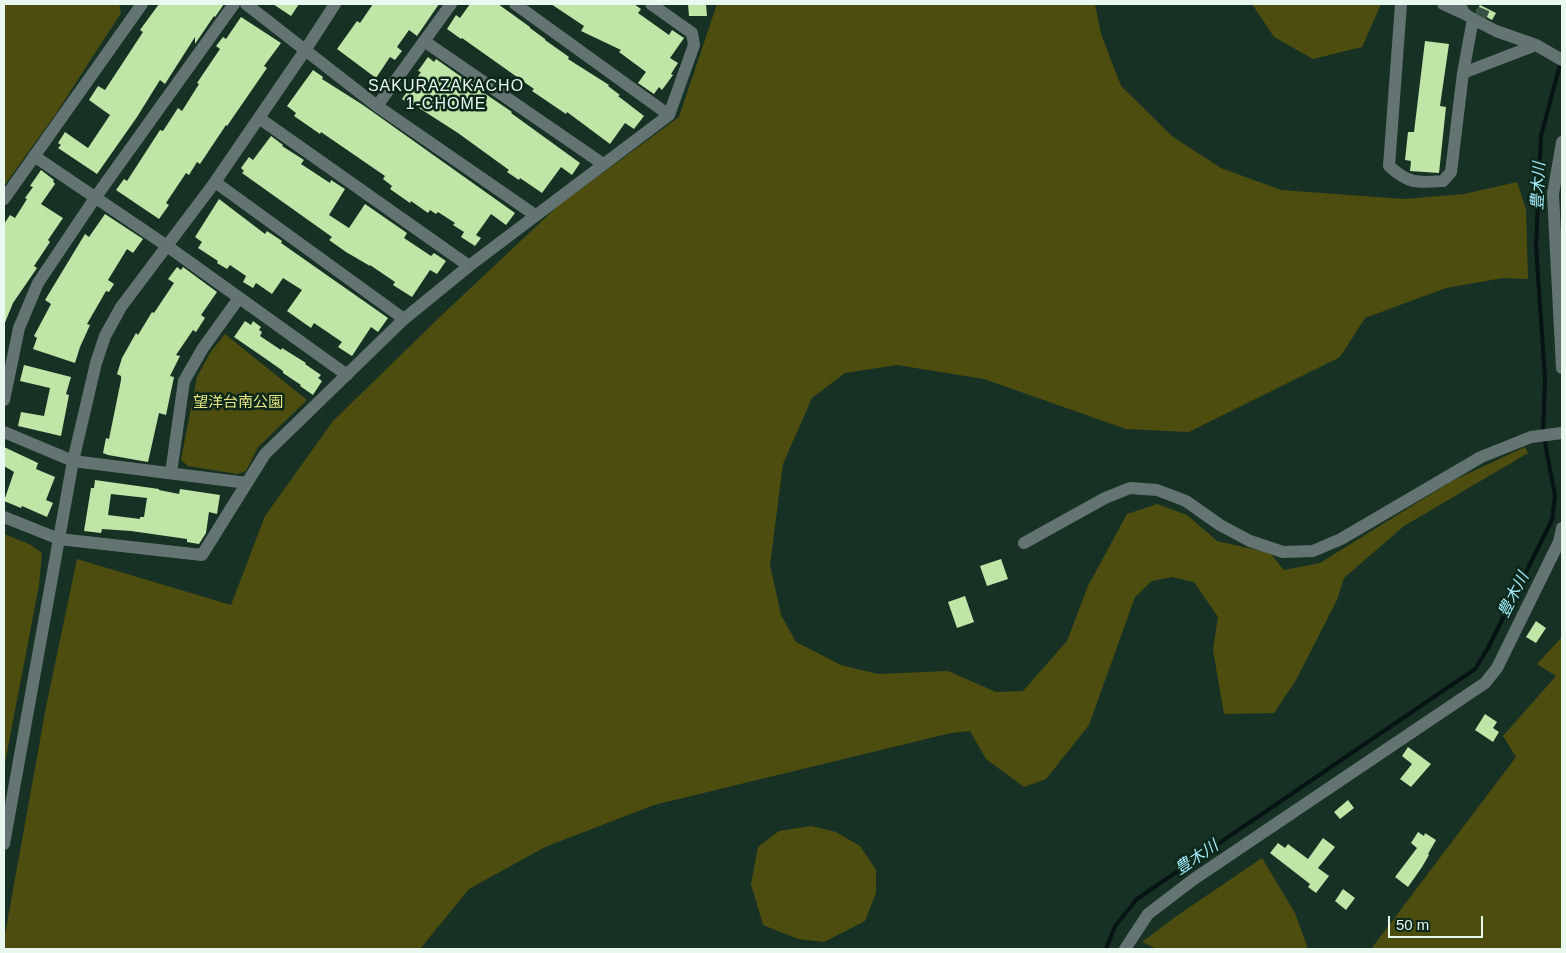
<!DOCTYPE html>
<meta charset="utf-8">
<style>
body{margin:0}
#map{position:relative;width:1566px;height:953px;overflow:hidden;background:#173224;font-family:Helvetica,sans-serif}
canvas{display:block}
.frame{position:absolute;inset:0;border:5px solid #e8f8ee;pointer-events:none}
.scale{position:absolute;left:1388px;top:916px;width:95px;height:22px;box-sizing:border-box;border:2px solid #e8f8ee;border-top:0;padding-left:6px;font-size:15px;line-height:18px;white-space:nowrap;color:#e8f8ee;-webkit-text-stroke:4px #0d281b;paint-order:stroke}
</style>
<div id="map">
<canvas width="1566" height="953"></canvas>
<div class="frame"></div>
<div class="scale">50 m</div>
</div>
<script>
const ctx = document.querySelector('canvas').getContext('2d');
ctx.lineJoin = 'round';
function fillPath(path, color) { ctx.fillStyle = color; ctx.fill(path, 'evenodd'); }
function strokePath(path, color, width, dash) { ctx.strokeStyle = color; ctx.lineWidth = width; ctx.lineCap = dash ? 'butt' : 'round'; ctx.setLineDash(dash || []); ctx.stroke(path); }
function write(font, color, halo, rows, align = 'center') {
  ctx.font = font + ' Helvetica,"Noto Sans JP",sans-serif'; ctx.lineWidth = 5; ctx.setLineDash([]); ctx.textBaseline = 'middle'; ctx.strokeStyle = halo; ctx.fillStyle = color; for (const [text, x, y, turn = 0] of rows) {
    ctx.save(); ctx.translate(x, y); ctx.rotate((+turn || 0) * Math.PI / 180); ctx.textAlign = isNaN(turn) ? turn : align; if (halo) ctx.strokeText(text, 0, 0); ctx.fillText(text, 0, 0); ctx.restore();
  }
}
fillPath(new Path2D(`
 M4 4H119L121 13 55 115 4 186Z
 M717 4H1095L1101 34 1121 86 1173 137 1221 168 1281 190 1404 199 1464 194 1517 182 1526 209 1528 279 1503 278 1446 288 1365 318 1340 357 1189 432 1126 429 984 379 897 365 845 373 812 398 783 464 770 565 781 615 796 642 841 665 878 674 948 671 996 692 1023 691 1067 641 1088 586 1127 514 1157 504 1187 515 1217 541 1270 553 1284 570 1320 563 1452 481 1525 447 1528 453 1404 526 1344 578 1337 600 1296 680 1274 713 1224 714 1213 650 1218 617 1194 582 1172 577 1152 581 1135 597 1089 725 1046 779 1024 787 986 759 970 731 951 733 654 805 545 847 469 889 420 949H4V940L46 707 77 559 231 605 265 516 333 421 444 313 559 205 679 117Z
 M1252 4H1381L1362 47 1313 59 1274 37Z
 M225 334 307 400 258 447 246 471 237 474 188 466 181 460 197 377 210 353Z
 M4 534 31 545 42 553 39 585 4 768Z
 M1562 637V949H1371L1516 757 1503 736 1556 676 1537 664Z
 M811 826 836 832 860 846 876 870V893L865 921 824 942 798 939 763 925 751 884 758 847 779 831Z
 M1262 858 1295 913 1308 949H1157L1142 942 1178 915Z`), '#4e4d10');
strokePath(new Path2D(`
 M1106 949 1115 926 1137 899 1475 669 1488 648 1552 520 1555 496 1543 432 1545 379 1536 246 1541 136 1561 61`), '#071315', 4);
fillPath(new Path2D(`
 M159 4H224L215 17 214 16 195 44V37L165 84 160 80 137 117 97 174 58 148 61 145 58 143 65 132 88 148 110 115 89 100 98 86 105 90 143 32 140 30Z
 M273 4H299L291 16Z
 M373 4H439L417 36 409 30 397 47 402 51 395 60 390 57 376 78 337 49 357 21 360 23Z
 M470 4H498L530 27V28L545 39V40L569 57 568 59 609 85 608 86 620 95 618 96 644 116 634 129 625 123 610 144 567 112 566 114 532 91 534 89 462 38 461 39 447 29 456 15 460 18Z
 M551 4H634L641 9 638 13 669 35 672 30 684 38 670 58 678 63 671 74 673 75 662 90 659 87 654 94 638 83 646 72 619 52 621 50 581 31 584 26Z
 M688 4H706L707 16H689Z
 M1480 5 1496 13 1492 20 1476 11Z
 M241 17 281 43 264 66 267 68 227 126 226 125 200 164 197 162 189 175 186 173 166 203 169 205 159 219 116 190 124 179 127 181 160 130 163 131 178 108 182 111 199 84 197 83 220 49 216 46 223 37 226 39Z
 M1425 41 1449 44 1440 106 1446 107 1439 173 1410 171 1411 161 1405 160 1408 132H1414Z
 M428 57 434 62 436 59 490 97 512 112 511 113 580 163 572 175 561 167 542 193 520 178 519 180 507 172 509 170 458 133 416 106 415 108 402 99 421 72 418 71Z
 M313 70 323 77 322 79 363 105 515 213 506 225 491 214 476 235 481 238 475 246 461 237 464 232 453 225 455 223 438 212 436 214 430 210 428 213 411 201 410 203 390 189 392 186 383 179 385 176 321 132 320 134 294 116 296 113 287 106Z
 M271 136 283 145 282 146 304 160 301 164 330 183 331 180 345 189 329 215 349 228 365 204 407 233 404 238 431 256 434 253 446 261 437 274 430 270 412 297 393 285 395 282 370 265V266L346 252 329 240 332 237 242 173 244 171 241 168 249 157 253 160Z
 M41 170 54 180 53 181 55 184 41 204 63 218 48 240 50 242 34 266 37 268 13 303 4 325V224L10 215 15 218 27 199 25 198 33 187 30 186Z
 M219 199 265 234 267 231 282 241 281 243 388 318 378 332 371 327 352 356 338 347 342 342 314 323 311 328 287 311 302 290 283 278 272 294 256 283 253 288 243 282 246 276 230 265 227 269 217 263 218 261 198 248 202 242 195 237Z
 M105 214 143 239 133 253 127 249 108 280 114 284 109 292 106 291 87 324 90 325 80 347 75 363 33 349 37 338 34 336 51 304 45 300 85 234 89 237Z
 M177 267 181 270 183 267 217 292 201 315 205 318 196 332 193 330 176 355 180 356 170 376 174 377 166 415 159 413 148 462 108 455 103 453 106 438 109 439 121 380V376L117 374 122 358 136 333 138 335 152 312 154 313 174 283 168 279Z
 M245 321 251 325 253 321 261 327 259 330 262 332 260 336 281 350 282 348 306 363 305 364 321 375 318 378 322 381 313 395 300 386 301 385 283 373V371L266 359 234 337Z
 M24 365 71 377 66 394 69 395 61 436 18 426 21 412 44 416 50 388 20 381Z
 M4 447 38 463 36 469 55 477 46 500 53 503 47 517 22 506 21 508 4 501 14 472 4 466Z
 M95 480 159 489V490L179 494 180 489 220 495 217 514 209 512 206 533 199 544 187 542V539L131 531 102 529 101 533 84 531 91 488H94ZM111 494 147 498 144 517H140V519L108 515Z
 M1001 559 1008 579 987 586 980 566Z
 M965 596 974 622 957 628 948 602Z
 M1536 621 1546 628 1536 643 1526 637Z
 M1485 714 1497 722 1493 728 1499 732 1493 742 1475 730Z
 M1408 747 1431 764 1411 787 1400 779 1412 764 1402 756Z
 M1348 800 1354 808 1340 819 1334 812Z
 M1418 832 1424 836 1425 833 1436 840 1428 854 1429 855 1422 867 1408 887 1395 877 1417 848 1411 843Z
 M1323 838 1335 847 1318 868 1329 876 1316 893 1308 887 1310 884 1270 853 1278 843 1285 848 1288 844 1308 859Z
 M1343 889 1355 898 1346 910 1335 901Z`), '#bfe5a7');
strokePath(new Path2D(`
 M1476 12 1492 19`), '#365042', 12, [12, 6]);
strokePath(new Path2D(`
 M246 4 377 106 535 215
 M515 4 669 115
 M1401 4 1389 166C1409 184 1417 183 1443 181L1451 172 1463 73 1473 19
 M1443 4 1465 14
 M1459 4 1465 14 1473 19 1496 31 1536 45 1562 60
 M424 41 603 164
 M1463 73 1536 45
 M377 106 451 4
 M259 118 469 266
 M1562 142 1553 194 1562 368
 M34 156 167 246 347 375
 M215 182 404 319
 M4 199 142 4
 M4 400 19 328 38 283 95 198 234 4
 M4 432 73 461 247 483
 M171 473 184 381 203 348 239 298
 M4 517 59 539 202 555 265 454 404 319 469 266 669 115 694 45 692 33 651 4
 M1024 543 1105 498 1130 488 1157 490 1186 501 1220 525 1250 541 1283 552 1313 551 1341 539 1481 457 1531 437 1562 433
 M4 844 73 461 96 363 105 336 121 307 215 182 306 49 335 4
 M1125 949 1148 914 1194 879 1485 683 1497 668 1559 542 1562 528`), '#647472', 12);
write('15px', '#e6e582', '#0d281b', [
 ["望洋台南公園",238,403]
]);
ctx.letterSpacing = '1px';
write('16px', '#e8f8ee', '#0d281b', [
 ["SAKURAZAKACHO",446,87],
 ["1-CHOME",446,105]
]);
ctx.letterSpacing = '0px';
write('italic 16px', '#a2eaf8', '#0d281b', [
 ["豊木川",1539,186,-87],
 ["豊木川",1514,595,-63],
 ["豊木川",1197,858,-34]
]);
</script>
